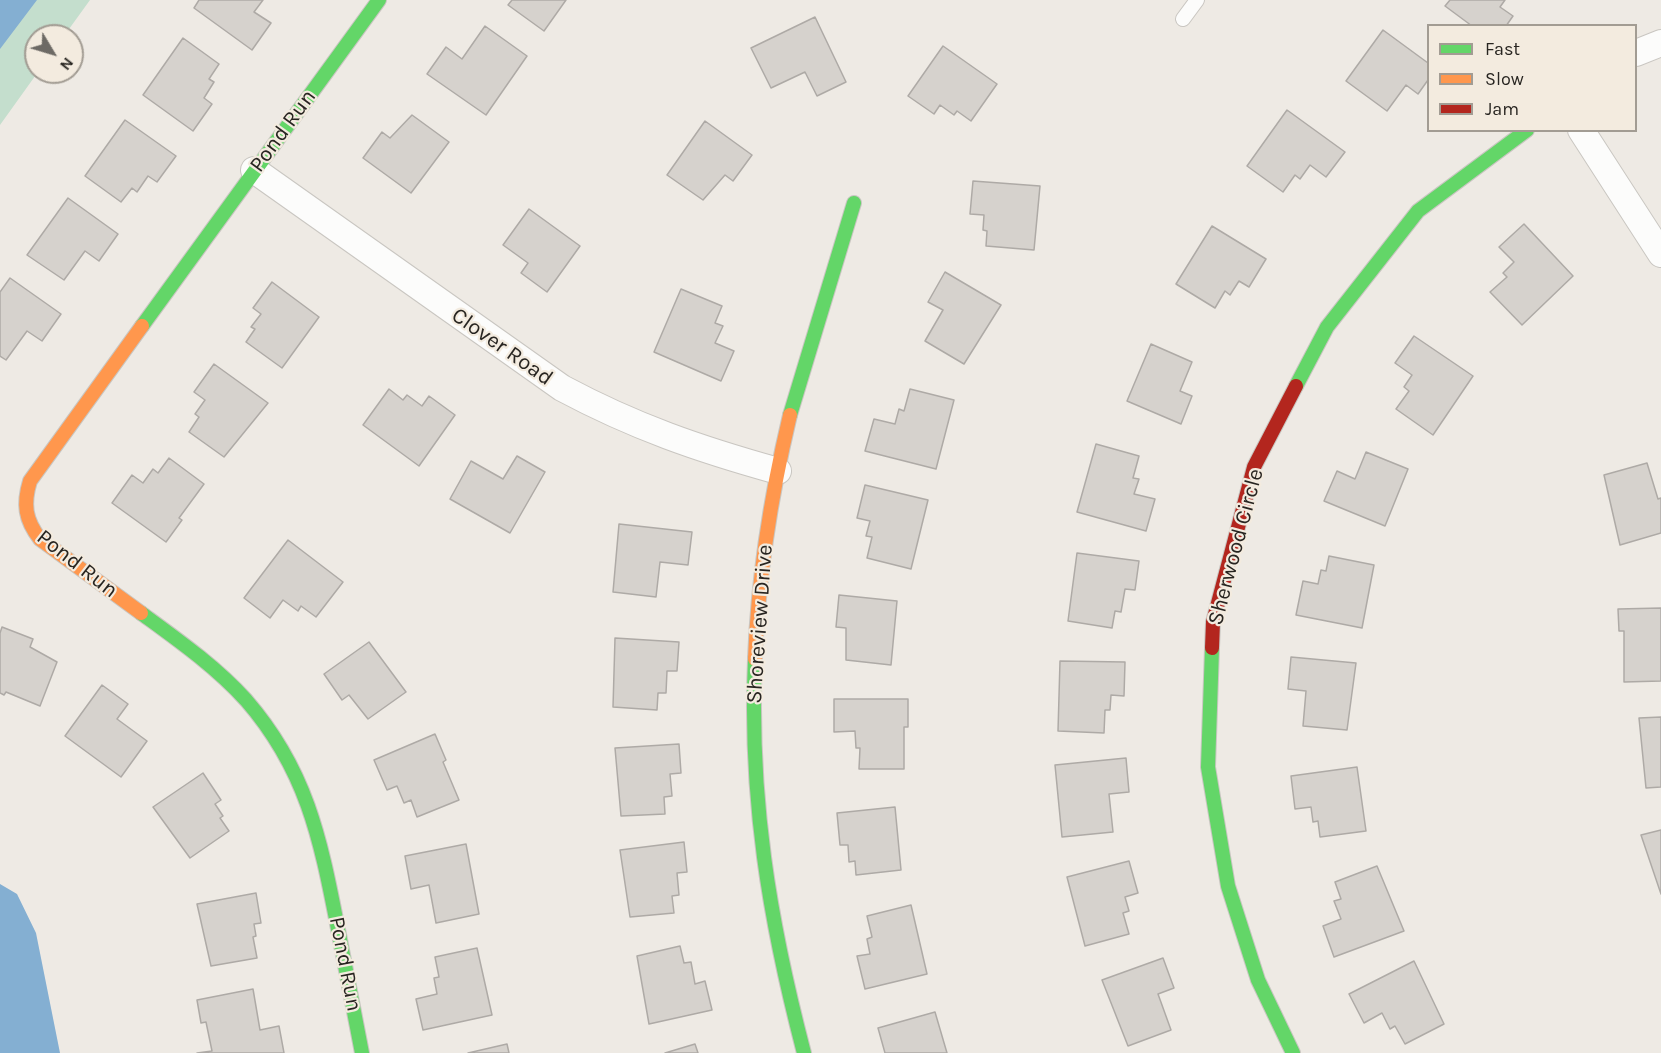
<!DOCTYPE html>
<style>
body{margin:0}
#map{position:relative;width:1661px;height:1053px;overflow:hidden;background:#eeeae4;font-family:Karla,sans-serif}
canvas{display:block}
.legend{position:absolute;left:1427px;top:24px;width:210px;height:108px;box-sizing:border-box;background:#f3ebdf;border:2px solid #a29c93;margin:0;padding:8px 10px;list-style:none;font-size:18px;color:#282521}
.legend li{display:flex;align-items:center;gap:12px;height:30px}
.legend b{width:30px;border:2px solid #a29c93}
.north{position:absolute;left:24px;top:24px;width:60px;height:60px;box-sizing:border-box;background:#f3ebdf;border:2px solid #a29c93;border-radius:50%;rotate:128deg;font-size:16px;font-weight:700;line-height:24px;text-align:center;color:#282521}
.north::after{content:'';display:block;margin:auto;width:21px;height:27px;background:#6d6a65;clip-path:polygon(50% 0,100% 100%,50% 72%,0 100%)}
</style>
<div id="map">
<canvas width="1661" height="1053"></canvas>
<ul class="legend">
<li><b style="height:8px;background:#63d668"></b>Fast</li>
<li><b style="height:8px;background:#ff974d"></b>Slow</li>
<li><b style="height:8px;background:#b3261e"></b>Jam</li>
</ul>
<div class="north">N</div>
</div>
<script>
const ctx = document.querySelector('canvas').getContext('2d');
ctx.lineJoin = 'round';
function fillPath(path, color) { ctx.fillStyle = color; ctx.fill(path, 'evenodd'); }
function strokePath(path, color, width, dash) { ctx.strokeStyle = color; ctx.lineWidth = width; ctx.lineCap = dash ? 'butt' : 'round'; ctx.setLineDash(dash || []); ctx.stroke(path); }
function write(font, color, halo, rows, align = 'center') {
  ctx.font = font + ' Karla,sans-serif'; ctx.lineWidth = 4.5; ctx.setLineDash([]); ctx.textBaseline = 'middle'; ctx.strokeStyle = halo; ctx.fillStyle = color; for (const [text, x, y, turn = 0] of rows) {
    ctx.save(); ctx.translate(x, y); ctx.rotate((+turn || 0) * Math.PI / 180); ctx.textAlign = isNaN(turn) ? turn : align; if (halo) ctx.strokeText(text, 0, 0); ctx.fillText(text, 0, 0); ctx.restore();
  }
}
fillPath(new Path2D(`
 M0 0H90L64 36H36V72H38L0 125Z`), '#c4decd');
fillPath(new Path2D(`
 M0 0H37L0 49Z
 M0 884 17 894 36 933 60 1053H0Z`), '#84afd2');
const building = new Path2D(`
 M199 0H263L254 12 271 23 252 50 194 8Z
 M512 0H566L544 31 508 5Z
 M1450 0H1505L1500 7 1513 16 1506 26H1472L1445 6Z
 M815 17 846 82 817 96 805 72 771 88 751 48Z
 M485 26 527 56 486 115 427 74 446 47 462 59Z
 M1383 30 1428 63V80L1418 94 1406 85 1387 111 1346 81Z
 M183 38 219 64 209 79 214 82 204 98 212 104 193 131 143 95Z
 M943 46 997 84 971 121 957 111 954 115 940 105 934 114 908 96Z
 M1287 110 1345 152 1326 177 1310 165 1300 179 1295 175 1283 192 1247 166Z
 M412 115 449 142 411 193 363 158 382 132 390 138Z
 M125 120 176 156 157 182 148 176 137 192 132 188 121 202 85 176Z
 M705 121 752 155 733 181 725 175 703 200 667 175Z
 M973 181 1040 186 1034 250 986 246 987 231 983 230 984 215 970 214Z
 M68 198 118 234 99 261 85 251 64 280 27 255Z
 M529 209 580 246 547 292 521 273 528 263 503 245Z
 M1524 224 1573 276 1522 325 1490 292 1507 277 1503 273 1514 262 1499 247Z
 M1212 226 1266 259 1249 287 1239 281 1230 295 1225 291 1215 308 1176 284Z
 M945 272 1001 305 964 364 925 341 943 310 928 302Z
 M10 278 61 314 42 341 27 331 6 360 0 356V292Z
 M272 282 319 317 282 368 246 342 255 329 251 327 261 314 253 308Z
 M681 289 722 306 715 323 723 326 715 343 734 351 721 381 654 352Z
 M1414 336 1473 376 1433 435 1396 409 1409 391 1404 387 1412 375 1395 363Z
 M1151 344 1192 362 1180 391 1192 396 1181 424 1127 401Z
 M214 364 268 403 224 457 189 432 199 417 195 414 205 400 194 392Z
 M389 389 403 400 407 395 422 406 429 396 455 415 419 466 363 425Z
 M910 389 954 400 936 469 865 451 874 419 895 424 899 409 904 411Z
 M1096 444 1139 456 1133 478 1139 479 1134 494 1155 499 1146 531 1077 512Z
 M1366 452 1408 469 1385 526 1324 501 1337 471 1355 479Z
 M517 456 545 472 510 533 450 499 471 461 503 479Z
 M169 458 204 484 179 518 182 520 166 542 112 503 132 475 143 483 153 469 158 473Z
 M1647 463 1658 499 1661 498V533L1620 545 1604 475Z
 M865 485 928 500 911 569 867 558 872 537 866 536 870 521 857 518Z
 M619 524 692 532 688 565 660 562 656 597 613 592Z
 M288 540 343 582 316 617 301 606 298 611 283 600 270 618 244 598Z
 M1077 553 1139 561 1135 590 1125 589 1121 612 1115 611 1112 628 1068 621Z
 M1329 556 1374 565 1362 628 1296 615 1303 581 1318 584 1321 570 1326 571Z
 M839 595 897 601 891 665 846 660V628L836 627Z
 M1661 608V681L1624 682V631H1619L1618 609Z
 M2 627 33 639 30 647 57 662 40 706 6 692 4 695 0 693V633Z
 M615 638 679 642 677 671H667L666 693H658L657 710 613 707Z
 M369 642 406 692 368 719 349 695 342 700 324 674Z
 M1291 657 1356 663 1347 730 1303 726 1306 691 1288 689Z
 M1060 661 1125 662 1124 696 1111 695 1110 710H1105L1104 733 1058 731Z
 M102 685 128 704 117 719 147 741 121 777 65 736Z
 M834 699H908V727H904V769H859L860 748H856L855 731 834 732Z
 M1661 717V787L1646 788 1639 718Z
 M435 734 446 760 443 762 459 800 417 817 411 800 404 803 397 786 387 790 374 760Z
 M679 744 681 773 670 774 672 796 664 797 665 814 621 816 615 748Z
 M1126 758 1129 792 1109 794 1113 832 1062 837 1055 765Z
 M1357 767 1366 831 1320 837 1318 821 1313 822 1311 807 1295 809 1291 776Z
 M203 773 221 800 215 804 223 816 220 818 229 831 190 858 153 807Z
 M895 807 901 870 856 875 855 861 849 862 848 845H840L837 813Z
 M1661 830V894L1641 835Z
 M684 842 687 872 677 873 679 895 672 896 674 913 630 917 620 850Z
 M466 844 479 914 436 923 429 885 411 889 405 856Z
 M1129 861 1138 893 1125 897 1129 911 1123 913 1129 934 1085 946 1067 877Z
 M1377 866 1404 931 1334 957 1323 926 1341 919 1334 901 1341 899 1335 882Z
 M256 893 261 923 254 924 256 936 253 937 257 958 211 966 197 904Z
 M911 905 927 974 865 989 857 956 870 954 867 939 872 937 867 916Z
 M680 946 684 963 691 962 695 984 705 981 712 1010 649 1024 637 956Z
 M477 948 492 1015 423 1030 416 999 437 994 434 978 439 977 435 957Z
 M1163 958 1174 988 1158 994 1171 1030 1128 1046 1102 980Z
 M1414 961 1444 1024 1405 1044 1395 1026 1390 1029 1382 1013 1364 1023 1349 994Z
 M253 989 260 1030 279 1026 284 1053H197L212 1051 206 1022 201 1023 197 1000Z
 M935 1012 947 1053H885L878 1028Z
 M507 1044 509 1053H468Z
 M695 1044 698 1053H665Z`);
fillPath(building, '#d6d2cd');
strokePath(building, '#aeaaa6', 1.5);
const lane = new Path2D(`
 M1183 19 1197 0`);
const street = new Path2D(`
 M1636 53 1661 43
 M1581 130 1661 254
 M254 170 562 388C635 427 699 449 778 471`);
const fast = new Path2D(`
 M142 326 379 0
 M1296 386 1327 327 1418 211 1527 130
 M790 415 854 203
 M141 613C178 640 215 666 246 700 306 769 320 837 337 924 345 967 354 1010 362 1053
 M1212 648 1208 767 1228 886 1258 980 1293 1053
 M755 659C749 798 769 919 804 1053`);
const slow = new Path2D(`
 M141 613 40 539C25 520 23 504 30 481L142 326
 M755 659C758 577 771 495 790 415`);
const jam = new Path2D(`
 M1212 648 1213 622 1254 467 1296 386`);
strokePath(lane, '#c9c6c1', 16);
strokePath(street, '#c9c6c1', 28);
strokePath(fast, '#c9c6c1', 16);
strokePath(slow, '#c9c6c1', 16);
strokePath(jam, '#c9c6c1', 16);
strokePath(lane, '#fcfcfb', 14);
strokePath(street, '#fcfcfb', 26);
strokePath(fast, '#63d668', 14);
strokePath(slow, '#ff974d', 14);
strokePath(jam, '#b3261e', 14);
write('22px', '#282521', '#f3ebdf', [
 ["Pond Run",283,131,-54],
 ["Clover Road",502,347,35],
 ["Sherwood Circle",1236,547,-75],
 ["Pond Run",77,564,38],
 ["Shoreview Drive",760,624,-86],
 ["Pond Run",345,964,79]
]);
</script>
